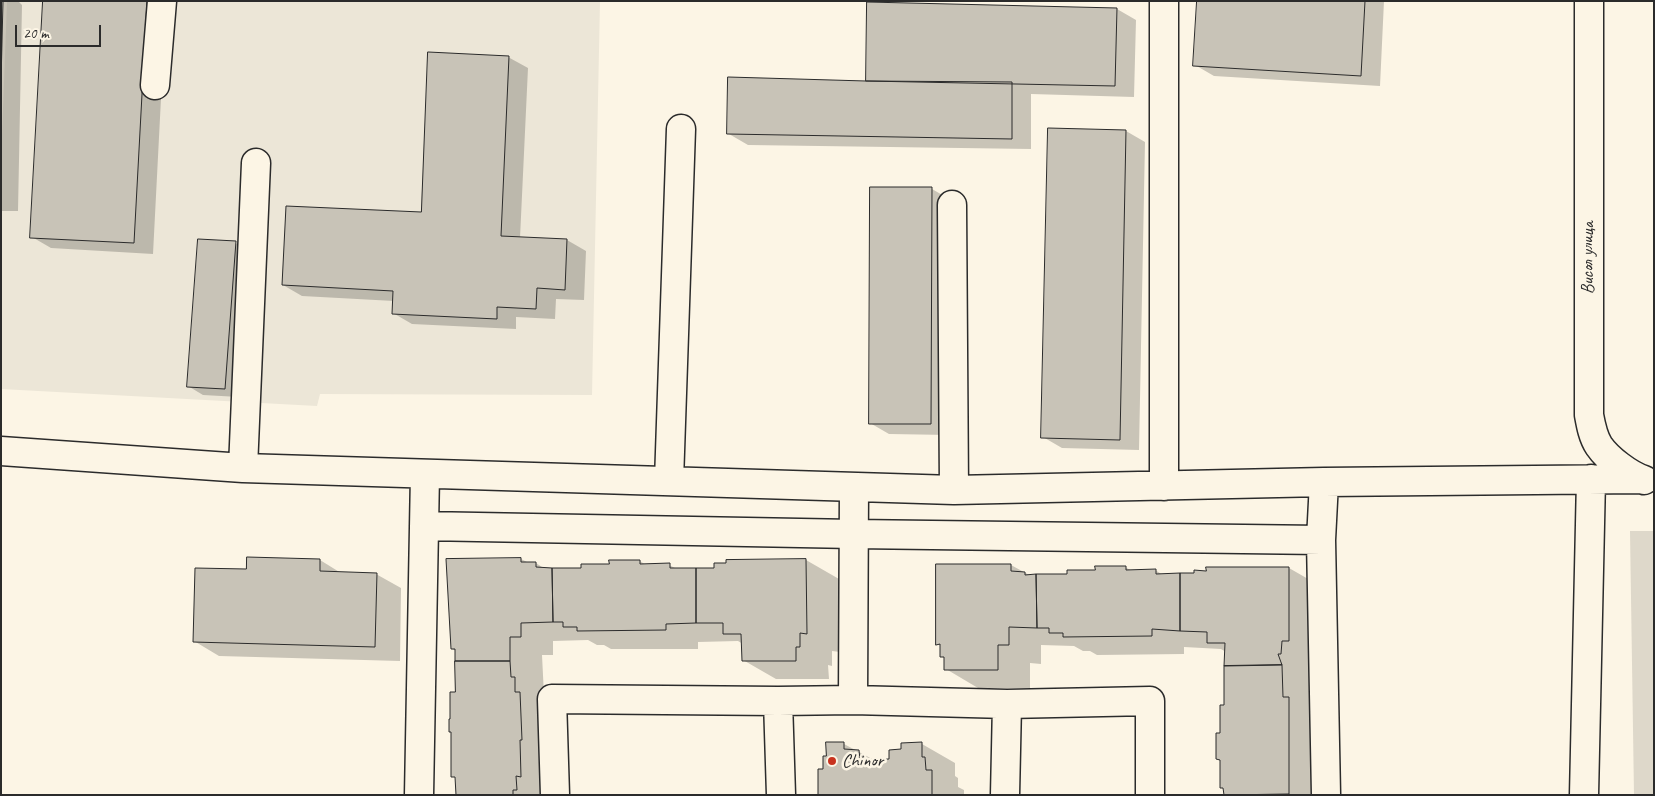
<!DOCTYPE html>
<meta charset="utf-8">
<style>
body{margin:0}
#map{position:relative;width:1655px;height:796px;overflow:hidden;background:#fcf5e5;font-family:Caveat,sans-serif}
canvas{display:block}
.frame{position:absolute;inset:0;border:2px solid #2b2b2b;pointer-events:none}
.scale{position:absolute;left:15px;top:25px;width:86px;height:22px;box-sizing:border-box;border:2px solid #2b2b2b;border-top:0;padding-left:6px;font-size:15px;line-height:18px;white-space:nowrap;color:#2b2b2b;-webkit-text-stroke:4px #fcf5e5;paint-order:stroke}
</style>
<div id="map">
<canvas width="1655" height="796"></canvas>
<div class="frame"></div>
<div class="scale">20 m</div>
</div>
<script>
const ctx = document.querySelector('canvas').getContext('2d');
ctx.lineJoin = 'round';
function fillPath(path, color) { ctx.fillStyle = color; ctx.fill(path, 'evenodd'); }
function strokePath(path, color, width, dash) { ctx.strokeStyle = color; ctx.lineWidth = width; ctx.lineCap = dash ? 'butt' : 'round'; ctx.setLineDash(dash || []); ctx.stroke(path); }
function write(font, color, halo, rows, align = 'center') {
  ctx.font = font + ' Caveat,sans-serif'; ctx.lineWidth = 5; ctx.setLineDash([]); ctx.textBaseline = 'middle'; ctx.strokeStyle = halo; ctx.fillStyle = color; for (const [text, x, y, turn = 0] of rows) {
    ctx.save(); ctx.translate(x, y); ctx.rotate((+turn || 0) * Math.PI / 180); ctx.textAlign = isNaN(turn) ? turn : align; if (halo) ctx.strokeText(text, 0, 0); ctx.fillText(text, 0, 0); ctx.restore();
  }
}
fillPath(new Path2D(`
 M7 1H600L592 395 320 394 317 406 1 389V161Z`), '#ece6d7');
fillPath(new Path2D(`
 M1630 531H1654V795H1634Z`), '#ded8ca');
fillPath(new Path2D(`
 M1 1H18L22 5 18 211H1Z
 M44 1H166L153 254 51 248 32 237Z
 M1198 1H1384L1380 86 1214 76 1195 65Z
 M1117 9 1136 20 1134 97 1031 94V149L748 145 729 134 867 82Z
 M508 57 528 68 520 238 567 240 586 251 584 300 556 299 555 319 516 317V329L412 324 393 313 394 301 302 296 283 285 422 214Z
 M1049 129 1126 131 1145 142 1139 450 1062 448 1043 437Z
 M932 189 951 200 949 435 889 434 870 423Z
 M235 243 250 251 239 397 203 395 188 386Z
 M521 559 529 563H536L545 569H582L640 561 646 565H669L677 569H715L727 565V561L806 560 839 579 840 652 832 651V666L828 665 829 679H776L743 660V644L738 641 698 642V649H611L604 645H597L588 640 553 641V655H542L549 795H457V778L452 776 456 693V651L452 649 448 560Z
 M320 560 341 573 376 574 401 588 400 661 219 656 194 641 247 571Z
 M937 565H1011L1031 576 1069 575 1125 567 1132 571 1155 570 1163 575 1289 568 1322 587 1314 672H1310L1315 685 1322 795H1225V789L1221 787V761L1218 759 1226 706V652L1221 649 1184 647V654L1097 655 1090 651H1083L1074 646 1041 645V664L1030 663V688H978L946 669 945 658 941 656V646L937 644Z
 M844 744 876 761H890L902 750 922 744 955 763V776L958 778V787L964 790V795H819L827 758Z`), '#0003');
const building = new Path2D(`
 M1 1H3L1 83Z
 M43 1H147L134 243 30 238Z
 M1197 1H1365L1361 76 1193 66Z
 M867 2 1117 8 1115 86 866 81Z
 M428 52 509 56 501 236 567 239 565 290 537 288 536 309 497 307V319L392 314 393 291 282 285 286 206 421 212Z
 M728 77 866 81 1012 82V139L727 134Z
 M1048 128 1126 130 1120 440 1041 438Z
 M870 187H932L931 424H869Z
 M198 239 236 241 225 389 187 387Z
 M247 557 320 559V571L377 573 375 647 193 642 195 568 246 569Z
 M521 558V562H536V567L552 568 553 622 521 623V637H510V661H455V649H451L446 559Z
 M806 559 807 634 800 633V647H796V661H742L741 634H723V623H696V568H714V563H726V560Z
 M609 560H640V564L670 563V568H696V623L666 624V630L577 631V627H563V622H553L552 568H581V564H609Z
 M936 564H1011V571L1025 572V575L1036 574 1037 628 1009 627V645H998V670H944V657H940V644L936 645Z
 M1095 566H1126V570L1156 569V574L1180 573V631L1152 629V636L1063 637V633H1049V628H1037L1036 574H1067V570H1095Z
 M1206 567H1289V641H1282L1281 654H1278L1282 665 1224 666 1225 643H1207V632L1180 631V573H1194V570L1206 571Z
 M455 661H510L511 677H515V692H520L522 740H520L521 777 516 776 517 790H513V795H456L455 777H451V732H449V719H450V692H455Z
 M1282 665 1283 697H1289V794L1224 795 1223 788H1220V760L1216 759V733H1220V705H1224V666Z
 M826 742H844V749L859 750 860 760 889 759V750L901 749V743L922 742V757H925L926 770H932V795H818V769H823V756H826Z`);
fillPath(building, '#c8c3b7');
strokePath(building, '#2b2b2b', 1);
const minor = new Path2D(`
 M1589 1V415C1591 426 1593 437 1599 446 1608 459 1629 475 1644 480
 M155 85 162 1
 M952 205 954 490
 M1 451 243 468 954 490 1324 482 1640 479
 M243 468 256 163
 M669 481 681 129
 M1164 486V1
 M424 526 854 534 1321 540 1326 795
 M1321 540 1324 482
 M853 700 854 487
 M778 701 781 795
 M419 795 425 474
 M555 795 552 699 778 701 853 700 1007 704 1150 701V795
 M1005 795 1007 704
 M1584 795 1591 479`);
strokePath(minor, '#2b2b2b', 31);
strokePath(minor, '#fcf5e5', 28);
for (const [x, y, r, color] of [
 [832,761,5,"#c8321e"]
]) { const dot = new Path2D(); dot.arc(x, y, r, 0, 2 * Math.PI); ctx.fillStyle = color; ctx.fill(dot); strokePath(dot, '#fcf5e5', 2); }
write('18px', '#2b2b2b', '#fcf5e5', [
 ["Висол улица",1588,258,-90]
]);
write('18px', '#2b2b2b', '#fcf5e5', [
 ["Chinor",842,761]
], 'left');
</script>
